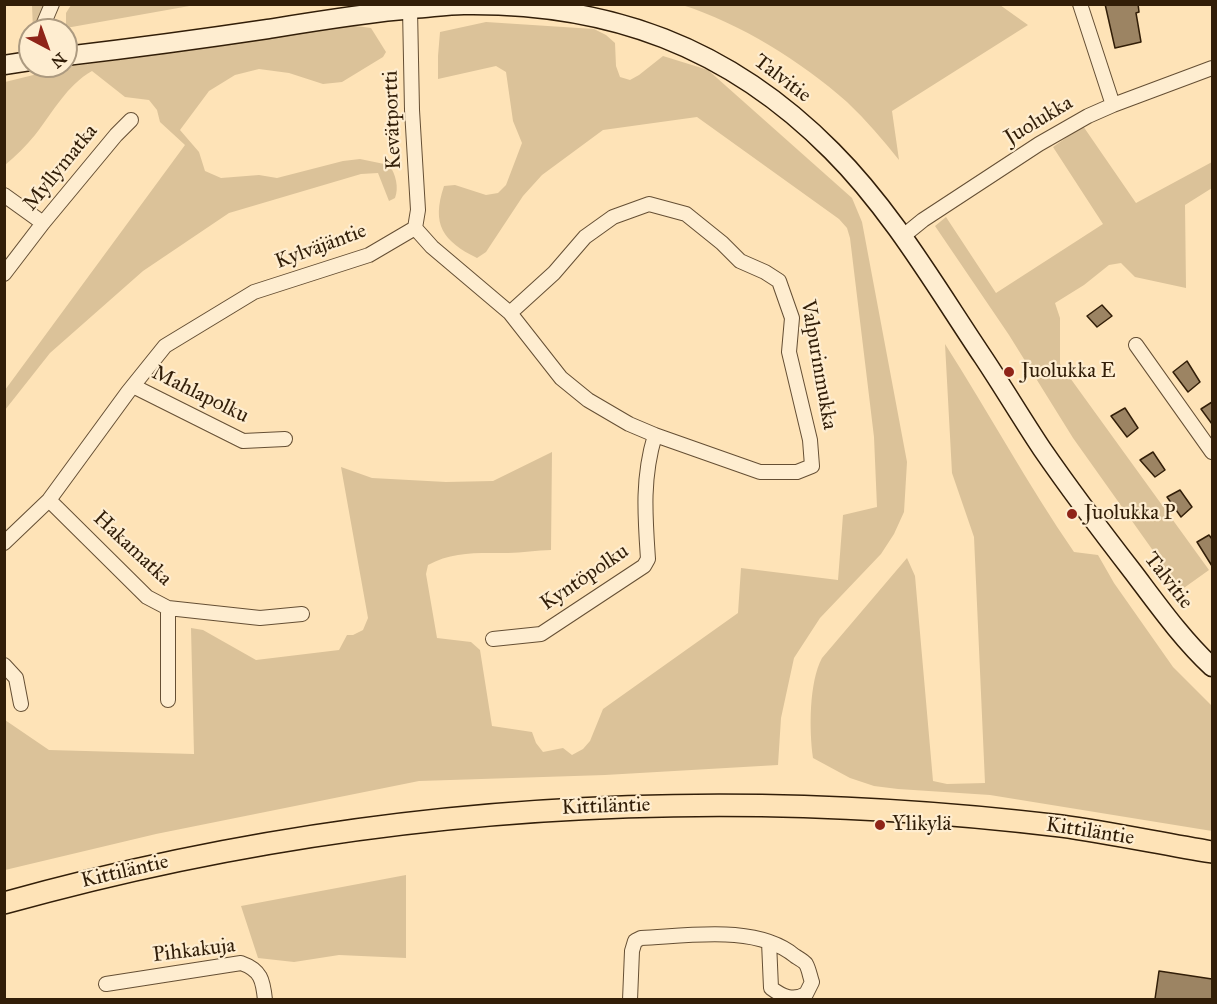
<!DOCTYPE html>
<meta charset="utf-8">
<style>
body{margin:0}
#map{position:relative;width:1217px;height:1004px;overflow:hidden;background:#fee3b7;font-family:"IM FELL Great Primer",serif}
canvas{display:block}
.frame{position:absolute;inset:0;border:6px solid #321e08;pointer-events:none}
.north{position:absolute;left:18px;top:18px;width:60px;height:60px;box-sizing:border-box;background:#feedd0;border:2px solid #ac9a80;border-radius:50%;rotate:139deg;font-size:16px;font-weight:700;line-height:24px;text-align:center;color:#321e08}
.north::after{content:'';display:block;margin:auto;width:21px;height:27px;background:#8f2418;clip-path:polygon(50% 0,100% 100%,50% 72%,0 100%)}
</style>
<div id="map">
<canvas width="1217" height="1004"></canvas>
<div class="frame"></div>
<div class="north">N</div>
</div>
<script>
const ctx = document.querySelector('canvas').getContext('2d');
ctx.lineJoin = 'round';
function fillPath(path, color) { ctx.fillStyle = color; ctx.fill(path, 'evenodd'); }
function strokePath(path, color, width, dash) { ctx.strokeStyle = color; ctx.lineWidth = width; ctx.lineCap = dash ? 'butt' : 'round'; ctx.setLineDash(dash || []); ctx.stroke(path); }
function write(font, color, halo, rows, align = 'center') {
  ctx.font = font + ' "IM FELL Great Primer",serif'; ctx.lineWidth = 4.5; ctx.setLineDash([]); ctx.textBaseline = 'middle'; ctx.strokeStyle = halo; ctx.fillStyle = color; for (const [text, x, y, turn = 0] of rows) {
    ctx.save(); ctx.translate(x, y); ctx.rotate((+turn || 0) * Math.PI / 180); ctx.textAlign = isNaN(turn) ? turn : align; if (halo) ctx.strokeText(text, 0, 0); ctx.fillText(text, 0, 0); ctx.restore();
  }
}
fillPath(new Path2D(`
 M32 5H45L35 30H33Z
 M71 5V4L195 5 66 28V13Z
 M682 5H1000L1028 25 892 111 899 160C883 140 866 120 847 102 802 62 740 23 682 5Z
 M486 22 594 29 606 35 615 43 616 66 620 77 630 80 639 75 663 56 708 70 852 198 862 222 907 462 904 512 894 534 881 554 820 618 794 658 781 718 778 765 605 775 419 781 156 834 5 870V720L49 750 194 754 191 628 203 630 256 660 339 650 347 635H353L363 630 368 618 341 467 372 478 446 482 493 481 552 452 551 550C537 550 522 553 508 553 480 553 453 551 428 565L426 574 437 638 471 642 480 650 492 726 532 732 536 743 543 752 563 748 572 755 583 749 590 741 603 709 738 613 741 568 838 580 843 515 877 507 874 437 850 238 847 228 839 219 697 117 603 130 542 175 523 196 486 252 477 258C443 241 431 225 444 186L455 185 486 195 498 193 506 185 522 143 513 121 506 72 496 66 438 79V56L440 32Z
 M349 25 371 28 386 52 383 57 342 82 323 84 289 73 259 69 235 75 209 91 180 130 199 152 205 171 221 178 259 175 277 178 343 161 360 159 389 165C396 174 399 188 395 198L389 201 378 173 361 174 229 213 143 271 50 353 5 410V390L185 145 160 122 157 110 149 100 125 97 92 71C67 85 53 112 35 135 26 146 16 156 5 165V82L66 67 223 46Z
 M1083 126 1136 203 1212 162V188L1185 205 1186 288 1135 277 1121 263 1109 265 1084 285 1055 303 1060 318V364L1209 570 1181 590 1073 438 1009 335 935 226 946 217 996 293 1103 224 1053 147Z
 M945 344C989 413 1028 485 1074 552L1098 555 1114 583 1173 667 1212 706V831L990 795 898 789 874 786 850 778 813 758C809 730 809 682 822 658L907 558 915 576 933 781 947 784 985 783 974 537 952 473Z
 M406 875V958L339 955 294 962 258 958 241 906Z`), '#dbc299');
const building = new Path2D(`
 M1105 4H1138L1139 12 1136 13 1141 42 1115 48Z
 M1102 305 1112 316 1097 327 1087 316Z
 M1187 361 1200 382 1188 392 1173 372Z
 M1212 402V424L1201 409Z
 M1125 408 1138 428 1127 437 1111 416Z
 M1153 452 1165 470 1155 477 1140 460Z
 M1180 490 1192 507 1181 517 1167 497Z
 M1209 535 1212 539V566L1197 542Z
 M1159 971 1212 979V999H1155Z`);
fillPath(building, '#9c8463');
strokePath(building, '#321e08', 1.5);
const street = new Path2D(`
 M1080 4 1113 105
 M410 9 412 110 418 210 415 228
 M41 30 52 4
 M4 195 43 223
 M415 228 432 247 510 313 561 378 588 400 629 424 655 435 760 472H797L812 466 810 440 789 352 792 318 779 281 765 272 740 261 722 243 686 214 649 204 613 217 585 237 554 273 510 313
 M902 237 923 220 1039 144 1088 116 1113 105 1212 68
 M4 274 43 223 116 135 131 120
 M1136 345 1212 452
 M133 386 243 441 285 439
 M49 500 147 597 168 608 260 618 302 614
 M4 543 49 500 128 392 165 346 254 292 369 255 415 228
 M168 608V700
 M493 639 541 634 644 566 648 559C645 515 642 478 655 435
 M4 665 16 678 21 704
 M106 984 241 963C261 970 263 980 265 1000
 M630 1000 632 951 635 941 641 938C687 936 757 924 795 956 798 958 804 961 806 964 809 969 810 977 812 982L806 994C793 1001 783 997 771 988L769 942`);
const secondary = new Path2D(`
 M66 56C134 48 201 39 268 29 317 21 365 13 413 9 430 8 447 5 464 5 609 3 729 47 832 151 892 211 936 287 983 357 1003 387 1022 419 1042 449 1071 491 1102 532 1133 572 1158 605 1182 639 1212 667
 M4 65 30 61`);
const primary = new Path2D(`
 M4 903C350 806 705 783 1061 826 1112 833 1162 844 1212 852`);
strokePath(street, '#654f34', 16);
strokePath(secondary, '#321e08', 21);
strokePath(primary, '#321e08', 24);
strokePath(street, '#feedd0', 14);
strokePath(secondary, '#feedd0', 18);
strokePath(primary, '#fee3b7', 21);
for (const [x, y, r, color] of [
 [1009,372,6,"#8f2418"],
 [1072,514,6,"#8f2418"],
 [880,825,6,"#8f2418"]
]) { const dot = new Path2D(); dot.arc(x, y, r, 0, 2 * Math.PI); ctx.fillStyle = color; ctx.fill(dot); strokePath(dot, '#feedd0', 2); }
write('21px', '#321e08', '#feedd0', [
 ["Talvitie",782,79,37],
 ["Kevätportti",393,120,-92],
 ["Juolukka",1039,121,-31],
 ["Myllymatka",61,168,-51],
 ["Kylväjäntie",321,247,-20],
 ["Valpurinmukka",818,365,80],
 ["Mahlapolku",200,395,26],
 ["Hakamatka",132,549,43],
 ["Kyntöpolku",585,578,-34],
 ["Talvitie",1168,581,52],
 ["Kittiläntie",606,807,-2],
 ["Kittiläntie",1090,832,9],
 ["Kittiläntie",125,872,-13],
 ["Pihkakuja",194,951,-7]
]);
write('21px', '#321e08', '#feedd0', [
 ["Juolukka E",1021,372],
 ["Juolukka P",1084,514],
 ["Ylikylä",892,825]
], 'left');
</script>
